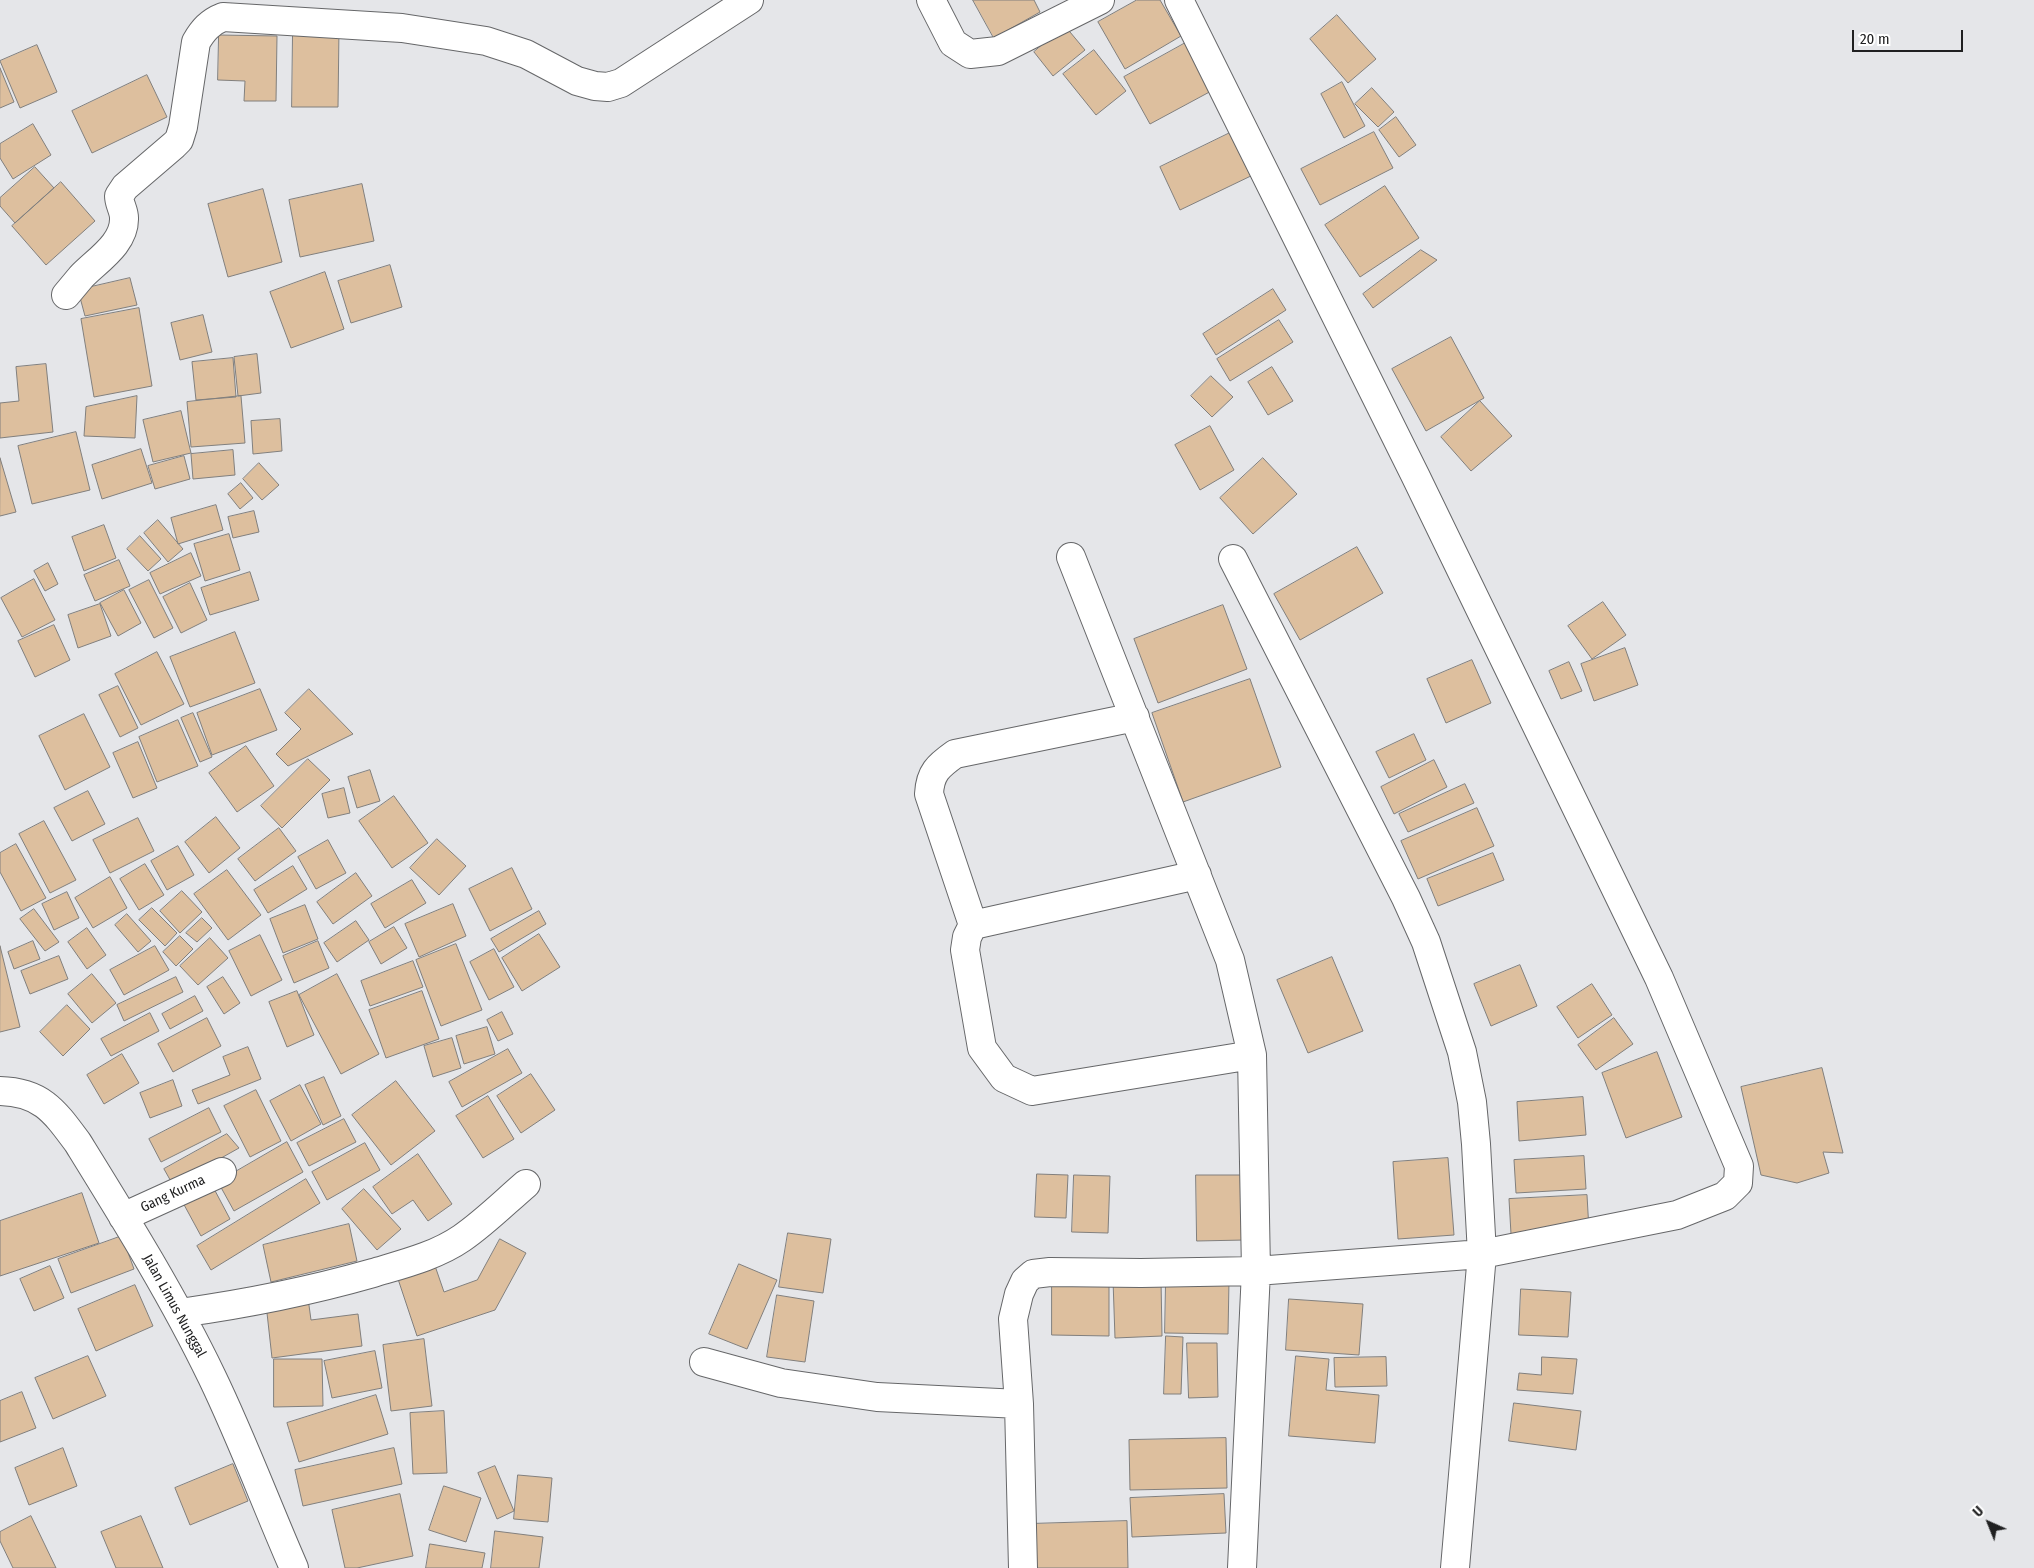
<!DOCTYPE html>
<style>
body{margin:0}
#map{position:relative;width:2034px;height:1568px;overflow:hidden;background:#e5e6e9;font-family:"Fira Sans Condensed",sans-serif}
canvas{display:block}
.north{position:absolute;left:1964px;top:1498px;width:50px;height:50px;-webkit-text-stroke:4px #fff;paint-order:stroke;rotate:316deg;font-size:14px;font-weight:700;line-height:20px;text-align:center;color:#202021}
.north::after{content:'';display:block;margin:auto;width:18px;height:22px;background:#202021;clip-path:polygon(50% 0,100% 100%,50% 72%,0 100%)}
.scale{position:absolute;left:1852px;top:30px;width:111px;height:22px;box-sizing:border-box;border:2px solid #202021;border-top:0;padding-left:6px;font-size:15px;line-height:18px;white-space:nowrap;color:#202021;-webkit-text-stroke:4px #fff;paint-order:stroke}
</style>
<div id="map">
<canvas width="2034" height="1568"></canvas>
<div class="north">U</div>
<div class="scale">20 m</div>
</div>
<script>
const ctx = document.querySelector('canvas').getContext('2d');
ctx.lineJoin = 'round';
function fillPath(path, color) { ctx.fillStyle = color; ctx.fill(path, 'evenodd'); }
function strokePath(path, color, width, dash) { ctx.strokeStyle = color; ctx.lineWidth = width; ctx.lineCap = dash ? 'butt' : 'round'; ctx.setLineDash(dash || []); ctx.stroke(path); }
function write(font, color, halo, rows, align = 'center') {
  ctx.font = font + ' "Fira Sans Condensed",sans-serif'; ctx.lineWidth = 4.5; ctx.setLineDash([]); ctx.textBaseline = 'middle'; ctx.strokeStyle = halo; ctx.fillStyle = color; for (const [text, x, y, turn = 0] of rows) {
    ctx.save(); ctx.translate(x, y); ctx.rotate((+turn || 0) * Math.PI / 180); ctx.textAlign = isNaN(turn) ? turn : align; if (halo) ctx.strokeText(text, 0, 0); ctx.fillText(text, 0, 0); ctx.restore();
  }
}
const building = new Path2D(`
 M973 0H1034L1040 12 994 38Z
 M1137 0H1160L1181 36 1125 69 1098 22Z
 M1337 15 1376 59 1348 83 1310 39Z
 M1065 26 1085 50 1053 76 1034 52Z
 M293 29H339L338 107H292Z
 M219 35 277 36 276 101H244L245 81 218 80Z
 M1189 41 1215 89 1150 124 1124 77Z
 M37 45 57 92 20 108 0 61Z
 M1094 50 1126 91 1096 115 1063 74Z
 M0 68 14 102 0 108Z
 M147 75 167 117 92 153 72 111Z
 M1342 82 1365 126 1344 138 1321 94Z
 M1372 88 1394 112 1378 127 1355 104Z
 M1396 117 1416 145 1399 157 1379 130Z
 M33 124 51 155 13 179 0 158V144Z
 M1234 131 1255 174 1180 210 1160 167Z
 M1374 132 1393 168 1320 205 1301 169Z
 M35 167 54 188 15 223 0 206V198Z
 M61 182 95 221 46 265 12 226Z
 M362 184 374 241 300 257 289 200Z
 M1385 186 1419 238 1360 277 1325 225Z
 M263 189 282 262 228 277 208 204Z
 M1421 250 1437 260 1373 308 1363 294Z
 M390 265 402 307 351 323 338 281Z
 M325 272 344 329 291 348 270 292Z
 M130 278 137 305 85 316 78 290Z
 M1273 289 1286 310 1216 355 1203 334Z
 M139 308 152 386 94 397 81 319Z
 M203 315 212 352 180 360 171 323Z
 M1279 320 1293 342 1230 381 1217 359Z
 M1451 337 1484 398 1426 431 1392 369Z
 M257 354 261 393 238 396 234 357Z
 M233 358 236 397 196 400 192 362Z
 M46 364 53 432 0 438V403L19 401 16 367Z
 M1272 367 1293 401 1268 415 1248 382Z
 M1211 376 1233 397 1212 417 1191 396Z
 M137 396 135 438 84 436 86 407Z
 M241 396 245 443 191 447 187 402Z
 M1480 401 1512 436 1471 471 1441 437Z
 M181 411 191 453 153 462 143 420Z
 M280 419 282 451 253 454 251 421Z
 M1210 426 1234 470 1200 490 1175 445Z
 M76 432 90 490 32 504 18 446Z
 M141 449 152 483 102 499 92 465Z
 M233 450 235 475 193 479 191 454Z
 M184 456 190 479 155 489 148 466Z
 M0 458 16 512 0 516Z
 M1263 458 1297 494 1253 534 1220 498Z
 M259 463 279 485 262 500 243 479Z
 M241 483 253 498 240 509 228 494Z
 M216 505 223 530 178 544 171 518Z
 M254 511 259 532 233 538 228 517Z
 M158 520 183 549 168 562 144 533Z
 M104 525 116 558 84 571 72 537Z
 M229 534 240 570 205 581 194 544Z
 M140 536 161 559 148 571 127 549Z
 M1357 547 1383 593 1300 640 1274 594Z
 M191 553 201 576 160 594 150 573Z
 M119 560 130 586 95 601 84 575Z
 M48 563 58 584 45 591 34 571Z
 M250 572 259 600 210 615 201 588Z
 M34 579 55 620 22 637 1 598Z
 M149 580 173 628 154 638 129 590Z
 M190 583 207 620 181 633 163 597Z
 M124 590 141 623 118 636 100 603Z
 M1603 602 1626 635 1592 659 1568 626Z
 M100 604 111 636 78 648 68 615Z
 M1223 605 1247 669 1158 703 1134 639Z
 M54 625 70 660 35 677 18 641Z
 M235 632 255 683 190 707 170 657Z
 M1625 648 1638 685 1594 701 1581 664Z
 M157 652 184 704 141 725 115 674Z
 M1472 660 1491 703 1446 723 1427 679Z
 M1569 662 1582 691 1561 699 1549 671Z
 M1250 679 1281 767 1183 802 1152 713Z
 M118 686 138 728 120 737 99 695Z
 M260 689 277 730 212 755 197 713Z
 M309 689 353 734 288 766 276 754 301 729 285 713Z
 M193 713 212 757 200 762 181 718Z
 M84 714 110 767 65 790 39 736Z
 M178 720 198 766 157 782 139 737Z
 M1414 734 1426 760 1389 778 1376 752Z
 M138 742 157 788 133 798 113 753Z
 M246 746 274 786 237 812 209 773Z
 M308 759 330 780 282 828 261 806Z
 M1434 760 1447 787 1394 814 1381 787Z
 M370 770 380 801 357 808 348 777Z
 M1465 784 1474 803 1408 832 1399 814Z
 M344 788 350 813 328 818 322 794Z
 M88 791 105 824 72 841 54 808Z
 M394 796 428 843 392 868 359 821Z
 M1477 808 1494 846 1418 879 1401 841Z
 M216 817 240 848 209 873 185 842Z
 M138 818 154 851 110 873 93 840Z
 M44 821 76 880 50 893 19 834Z
 M279 828 296 851 255 881 238 859Z
 M437 839 466 866 439 895 410 868Z
 M328 840 346 873 316 889 298 857Z
 M16 844 46 898 21 911 0 872V853Z
 M178 846 194 875 167 890 151 861Z
 M1493 853 1504 880 1438 906 1427 879Z
 M145 864 164 895 139 910 120 879Z
 M293 866 307 889 268 913 254 890Z
 M512 868 532 909 490 931 469 889Z
 M227 870 261 915 228 940 194 894Z
 M356 873 372 896 333 924 317 902Z
 M110 877 127 908 93 928 75 898Z
 M412 880 426 903 385 928 371 904Z
 M182 891 202 912 180 933 160 911Z
 M67 892 79 918 54 930 42 904Z
 M453 904 466 936 419 957 405 924Z
 M305 905 318 939 283 953 270 919Z
 M152 908 177 933 165 946 139 920Z
 M34 909 59 942 45 951 20 919Z
 M539 911 546 924 499 952 491 939Z
 M127 914 151 941 138 952 115 925Z
 M202 918 212 928 197 942 186 933Z
 M356 921 369 940 337 962 324 943Z
 M394 927 407 948 381 964 369 942Z
 M87 928 106 955 87 969 68 942Z
 M539 934 560 967 522 991 502 958Z
 M260 935 282 980 251 996 229 951Z
 M180 936 193 949 176 966 163 952Z
 M210 938 228 958 198 985 180 966Z
 M33 941 40 959 14 969 8 952Z
 M318 941 329 968 294 983 283 956Z
 M456 944 482 1010 441 1026 416 960Z
 M0 946 20 1027 0 1032Z
 M155 946 169 970 124 995 110 970Z
 M494 949 514 987 489 1000 470 962Z
 M59 956 68 979 30 994 21 971Z
 M1332 957 1363 1031 1308 1053 1277 980Z
 M413 961 423 987 370 1006 361 981Z
 M1520 965 1537 1006 1491 1026 1474 984Z
 M92 974 116 1003 92 1023 68 994Z
 M337 974 379 1054 341 1074 299 995Z
 M176 977 183 992 124 1021 117 1005Z
 M223 977 240 1003 224 1014 207 987Z
 M1592 984 1612 1015 1578 1038 1557 1007Z
 M297 991 314 1035 287 1047 269 1002Z
 M422 991 439 1039 386 1058 369 1010Z
 M195 996 203 1011 170 1029 162 1014Z
 M67 1005 90 1029 63 1056 40 1032Z
 M502 1012 513 1034 498 1041 487 1020Z
 M150 1013 159 1031 111 1056 101 1039Z
 M207 1018 221 1046 173 1072 158 1044Z
 M1614 1018 1633 1044 1596 1070 1578 1045Z
 M487 1027 495 1054 464 1064 456 1036Z
 M452 1038 461 1068 433 1077 424 1046Z
 M248 1047 261 1079 198 1104 192 1090 230 1075 223 1057Z
 M508 1049 522 1073 462 1107 449 1082Z
 M1657 1052 1682 1117 1626 1138 1602 1073Z
 M122 1054 139 1083 104 1104 87 1075Z
 M1822 1068 1843 1153 1823 1152 1829 1173 1797 1183 1761 1175 1741 1087Z
 M531 1074 555 1110 521 1133 497 1096Z
 M324 1077 341 1116 323 1125 305 1085Z
 M173 1080 182 1106 150 1118 140 1093Z
 M396 1081 435 1131 391 1165 352 1115Z
 M300 1085 321 1124 291 1141 270 1101Z
 M256 1090 281 1141 250 1157 224 1106Z
 M488 1096 514 1139 483 1158 456 1116Z
 M1583 1097 1586 1135 1519 1141 1517 1102Z
 M209 1108 221 1132 161 1162 149 1139Z
 M344 1119 356 1142 309 1166 297 1143Z
 M227 1134 239 1148 173 1185 164 1169Z
 M287 1142 303 1172 234 1211 218 1182Z
 M365 1143 380 1170 327 1200 312 1172Z
 M418 1154 452 1204 428 1221 413 1200 392 1214 373 1187Z
 M1584 1156 1586 1189 1516 1193 1514 1160Z
 M1448 1158 1454 1235 1398 1239 1393 1162Z
 M1037 1174 1068 1175 1066 1218 1035 1217Z
 M1074 1175 1110 1176 1108 1233 1072 1232Z
 M1196 1175H1244L1245 1240 1197 1241Z
 M306 1179 320 1203 211 1270 197 1246Z
 M212 1185 230 1219 201 1236 182 1201Z
 M364 1189 401 1229 377 1250 342 1209Z
 M82 1193 99 1243 0 1276V1221Z
 M1587 1195 1589 1230 1511 1234 1509 1199Z
 M349 1224 357 1261 271 1282 263 1245Z
 M788 1233 831 1239 823 1293 779 1287Z
 M122 1236 134 1269 71 1293 58 1259Z
 M500 1239 526 1253 495 1310 417 1336 396 1273 433 1260 444 1292 477 1280Z
 M739 1264 777 1280 747 1349 709 1334Z
 M50 1266 64 1298 34 1311 20 1279Z
 M1052 1279H1109V1336L1052 1335Z
 M1161 1279 1162 1336 1115 1338 1113 1280Z
 M1166 1280 1229 1281 1228 1334 1165 1333Z
 M135 1285 153 1326 96 1351 78 1309Z
 M1521 1289 1571 1292 1568 1337 1519 1335Z
 M777 1295 814 1301 805 1362 767 1357Z
 M308 1298 311 1320 358 1314 362 1346 272 1358 266 1304Z
 M1289 1299 1363 1304 1359 1355 1286 1350Z
 M1166 1336 1183 1337 1181 1394H1164Z
 M424 1339 432 1406 391 1411 383 1345Z
 M1187 1343H1217L1218 1397 1189 1398Z
 M375 1351 382 1388 332 1398 324 1361Z
 M88 1356 106 1396 53 1419 35 1378Z
 M1296 1356 1329 1359 1326 1390 1379 1395 1375 1443 1289 1436Z
 M1386 1357 1387 1386 1335 1387 1334 1358Z
 M1542 1357 1577 1359 1573 1394 1517 1390 1519 1373 1541 1375Z
 M274 1359H322L323 1406 274 1407Z
 M22 1392 36 1428 0 1442V1401Z
 M376 1395 388 1434 299 1462 287 1423Z
 M1514 1403 1581 1411 1576 1450 1509 1441Z
 M444 1411 447 1473 413 1474 410 1413Z
 M1226 1438 1227 1488 1130 1490 1129 1440Z
 M63 1448 77 1486 29 1505 15 1468Z
 M394 1448 402 1484 303 1506 295 1470Z
 M233 1464 248 1501 190 1525 175 1488Z
 M495 1466 514 1511 497 1519 478 1473Z
 M518 1475 552 1478 548 1522 514 1519Z
 M444 1486 481 1498 466 1542 429 1530Z
 M400 1494 413 1556 357 1568H345L332 1510Z
 M1224 1494 1226 1533 1132 1537 1130 1498Z
 M31 1516 56 1568H13L0 1541V1532Z
 M141 1516 163 1568H116L101 1532Z
 M1127 1521 1128 1568H1029L1028 1524Z
 M495 1531 543 1537 539 1568H491Z
 M430 1544 485 1553 482 1568H426Z`);
fillPath(building, '#ddbf9e');
strokePath(building, '#817f7d', 1);
const minor = new Path2D(`
 M931 0 953 43 970 54 998 51 1100 0
 M66 295C71 289 76 283 81 277 96 261 125 244 124 218 124 210 119 204 119 196L125 187 174 145 179 140 183 127 196 42C203 30 210 22 223 17L402 28 486 41 526 54 577 81 595 86 608 87 621 83 749 0
 M1071 557 1230 960 1252 1055 1256 1271 1242 1568
 M1233 559 1406 898 1426 942 1462 1052 1472 1102 1476 1144 1482 1254 1455 1568
 M1197 875 973 925 967 937 965 950 982 1048 1004 1078 1032 1091 1252 1055
 M973 925 929 794C930 773 938 766 955 754L1135 717
 M0 1091C42 1092 55 1112 78 1143 125 1219 173 1296 212 1377 242 1439 266 1504 294 1568
 M123 1217 222 1172
 M180 1313C245 1304 310 1291 373 1273 403 1264 436 1256 462 1238 484 1223 505 1202 526 1184
 M704 1362 781 1383 877 1397 1019 1404
 M1023 1568 1019 1404 1013 1319 1019 1294 1025 1281 1033 1274 1050 1272 1141 1273 1256 1271 1482 1254 1677 1215 1725 1196 1738 1183 1739 1166 1659 978 1415 475 1179 0`);
strokePath(minor, '#666769', 30);
strokePath(minor, '#fff', 28);
write('14px', '#202021', '#fff', [
 ["Gang Kurma",173,1194,-25],
 ["Jalan Limus Nunggal",174,1306,61]
]);
</script>
